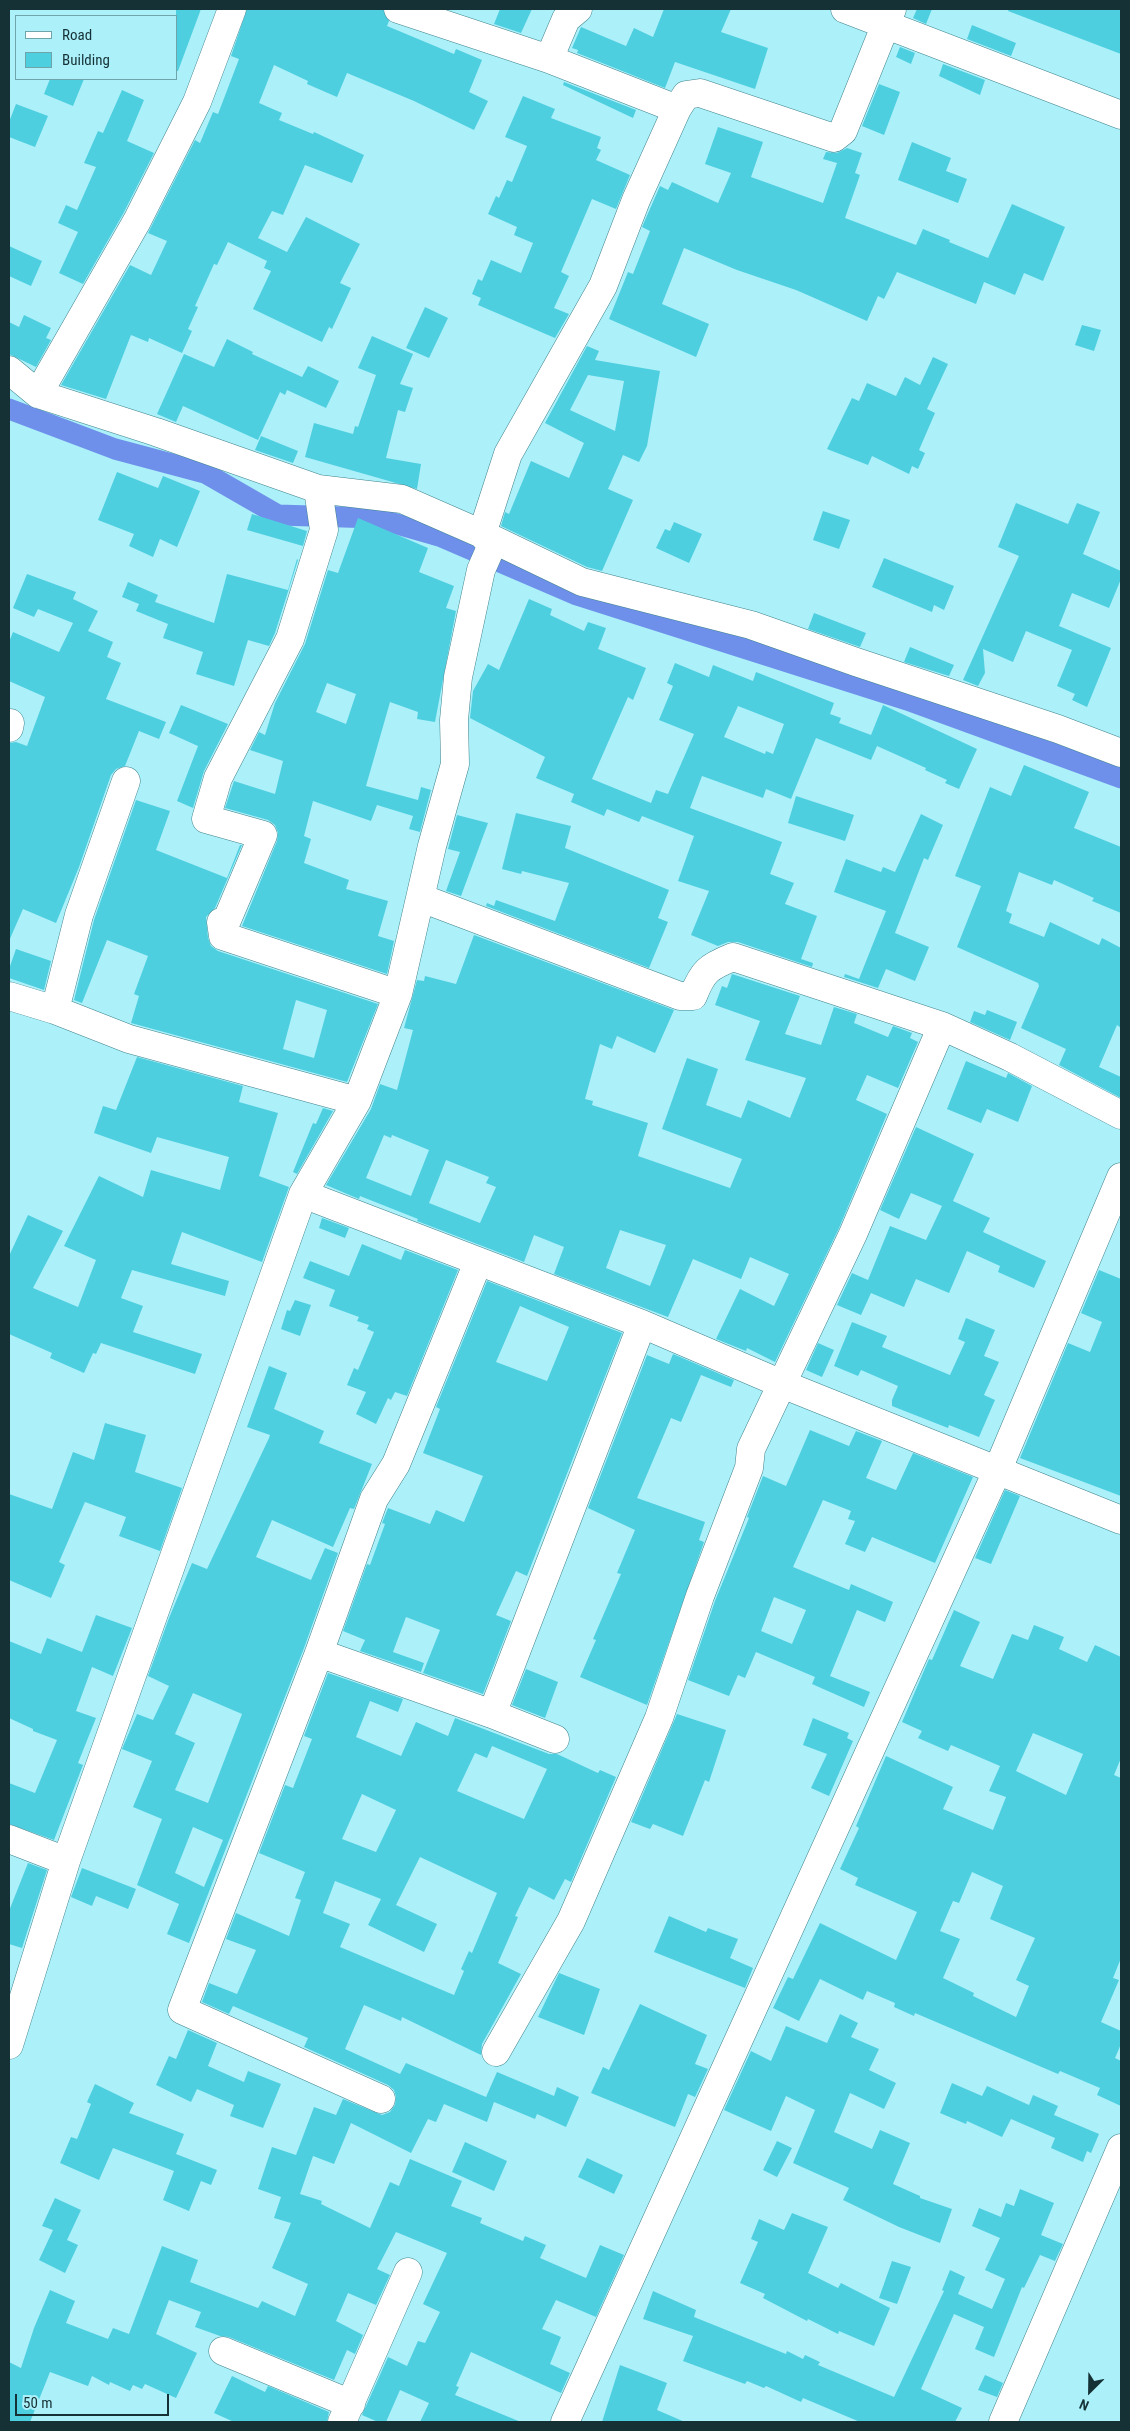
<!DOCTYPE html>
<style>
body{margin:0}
#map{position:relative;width:1130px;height:2431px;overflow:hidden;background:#acf0fa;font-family:"Roboto Condensed",sans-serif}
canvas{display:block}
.frame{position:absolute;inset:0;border:10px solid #153135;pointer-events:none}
.legend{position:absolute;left:15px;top:15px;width:162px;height:65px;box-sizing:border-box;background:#acf0fa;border:1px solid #70a4ab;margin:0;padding:6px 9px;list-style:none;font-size:15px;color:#153135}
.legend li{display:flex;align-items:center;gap:10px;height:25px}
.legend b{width:25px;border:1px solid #70a4ab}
.north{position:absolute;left:1065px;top:2366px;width:50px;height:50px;-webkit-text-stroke:4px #acf0fa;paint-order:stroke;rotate:203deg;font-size:14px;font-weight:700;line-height:20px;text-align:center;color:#153135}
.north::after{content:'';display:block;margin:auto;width:18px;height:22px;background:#153135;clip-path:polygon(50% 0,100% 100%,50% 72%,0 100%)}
.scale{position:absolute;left:15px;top:2394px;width:154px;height:22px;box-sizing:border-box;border:2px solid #153135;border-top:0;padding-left:6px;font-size:15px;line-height:18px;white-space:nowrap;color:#153135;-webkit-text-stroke:4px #acf0fa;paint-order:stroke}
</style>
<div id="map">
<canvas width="1130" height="2431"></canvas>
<div class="frame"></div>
<ul class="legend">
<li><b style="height:6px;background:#fff"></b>Road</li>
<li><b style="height:14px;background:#4ecfdf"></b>Building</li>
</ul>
<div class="north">N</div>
<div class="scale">50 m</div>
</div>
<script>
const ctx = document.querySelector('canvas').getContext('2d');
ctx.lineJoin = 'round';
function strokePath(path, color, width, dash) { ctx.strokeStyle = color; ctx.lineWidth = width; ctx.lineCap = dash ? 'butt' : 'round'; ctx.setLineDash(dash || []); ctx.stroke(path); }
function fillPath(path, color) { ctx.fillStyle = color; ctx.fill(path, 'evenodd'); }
strokePath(new Path2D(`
 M9 409 115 449 205 473 278 515 376 518 442 537 577 595 907 700 1121 778`), '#6e90eb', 21);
fillPath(new Path2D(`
 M176 9H201L178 71H176Z
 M247 9H383L389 21 387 26 454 54 456 49 482 60 469 92 488 101 474 130 414 101 347 73 337 97 307 84 308 81 274 65 259 103 282 113 279 120 313 134 314 132 364 155 352 183 305 165 283 215 272 211 258 238 287 252 306 217 360 244 340 283 351 288 332 329 329 327 322 342 253 309 271 271 264 268 267 261 228 242 217 265 214 264 195 306 198 307 188 329 192 331 182 353 149 338 148 342 131 335 106 399 61 385 130 265 151 275 167 241 148 233 195 140 200 143 213 112 218 114 239 59 231 56Z
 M500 9H532L521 33 494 24Z
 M664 9H731L721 32 768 48 755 89 675 62 665 88 577 53 578 50 572 48 581 27 626 46 634 28 653 37Z
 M917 9H932L926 24 913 18Z
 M1009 9H1121V54L1008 11Z
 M972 25 1016 43 1011 56 967 39Z
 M900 47 915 53 911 64 896 57Z
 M943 64 985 80 980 95 939 76Z
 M50 79H84L73 106 44 94Z
 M564 82 636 110 633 118 563 85Z
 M879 84 900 92 884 135 862 126Z
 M122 90 144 100 127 141 154 153 123 214 83 284 59 273 78 232 58 223 66 205 77 210 96 167 84 163 98 131 103 133Z
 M523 96 555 109 551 118 601 137 597 148 601 150 596 160 630 175 616 209 592 199 561 272 569 276 554 308 569 314 555 338 478 305 481 298 472 294 478 279 482 281 491 260 521 273 533 243 514 235 517 227 488 214 496 196 499 198 507 180 512 182 527 146 505 137Z
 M16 104 48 116 35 147 9 137V122Z
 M718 127 763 142 751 177 823 203 837 163 823 159 826 152 837 153 847 148 862 153 855 173 860 175 845 218 916 245 923 229 950 240 949 242 988 258 1012 204 1065 227 1043 281 1024 273 1015 295 984 282 976 304 897 272 884 299 878 296 867 321 796 290 737 270 684 248 662 304 709 324 696 357 609 319 628 272 633 274 650 231 642 227 660 186 668 190 672 182 718 203 731 173 705 164Z
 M912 142 951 158 946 171 967 179 958 203 898 180Z
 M9 246 42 261 31 286 9 276Z
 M425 307 448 318 429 358 406 348Z
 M24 315 51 328 46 338 51 340 36 367 9 354V322L19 327Z
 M1082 325 1101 330 1094 351 1075 345Z
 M372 336 413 354 400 384 413 388 405 412 398 410 386 458 421 464 417 489 305 457 314 423 353 434 355 426 358 427 376 375 358 368Z
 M227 339 253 352 252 354 302 377 308 366 339 381 326 408 287 390 285 395 280 392 258 440 183 406 176 422 157 414 184 354 214 367Z
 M587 346 599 351 595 360 660 371 647 446 639 462 623 455 608 489 633 500 602 571 587 567 501 526 505 512 509 514 531 461 569 478 584 443 545 423ZM588 375 624 381 615 431 570 410Z
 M933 357 948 364 927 409 935 413 919 450 925 453 918 469 912 466 909 474 872 456 868 465 827 449 852 398 859 401 867 383 896 396 905 377 920 385Z
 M261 436 298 451 293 463 255 450Z
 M117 472 158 488 163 476 200 491 177 547 160 539 153 557 129 546 134 534 98 520Z
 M1016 503 1068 524 1077 503 1100 512 1083 554 1121 571V579L1109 608 1072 593 1059 626 1111 648 1087 707 1072 700 1075 694 1057 686 1072 650 1026 631 1013 662 983 649 985 673 978 686 963 680 1019 556 998 547Z
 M823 511 850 520 839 549 813 540Z
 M252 514 307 531 303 546 247 530Z
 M358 518 428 548 419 572 454 586 446 608 456 611 435 722 417 719 418 712 390 702 366 786 418 800 421 787 431 790 420 832 409 829 413 816 377 805 371 821 313 801 304 836 311 839 304 863 349 880 346 889 388 901 378 936 394 941 387 974 242 926 277 841 278 833 275 825 268 820 225 808 234 781 275 794 283 761 250 750 259 732 265 735 275 703 305 644 328 570 338 573ZM327 683 356 694 346 724 316 712Z
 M674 522 702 534 689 563 656 548 665 529 670 531Z
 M884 558 954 586 944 610 934 605 932 612 872 587Z
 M297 559 298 560 275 633 269 646 248 640 234 686 196 674 203 652 163 638 168 624 136 611 139 604 122 597 128 582 158 595 155 602 214 623 227 574 288 590Z
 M27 574 76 592 73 599 98 611 88 631 113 642 107 657 121 663 106 699 166 722 159 739 139 731 125 766 116 769 111 775 79 867 56 923 23 909 9 941V743L16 742 27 746 45 697 9 681V642L13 632 59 652 73 623 38 609 34 617 13 608Z
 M529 599 552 609 550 615 584 631 588 622 606 628 598 649 646 668 633 700 628 697 592 779 651 803 656 790 668 794 694 734 659 720 673 686 667 683 675 663 709 677 713 665 753 681 756 672 834 703 830 714 841 718 839 723 871 735 883 705 977 749 959 789 945 783 947 780 925 770 926 768 877 746 871 760 816 738 791 799 766 789 763 798 702 776 690 808 782 842 770 874 794 883 785 904 817 916 801 959 813 963 812 967 738 942H728L718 946 691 935 709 891 678 881 694 836 642 816 639 822 607 809 604 816 571 802 574 794 536 778 545 757 470 718 473 691 488 664 499 670ZM738 706 784 724 773 754 766 751 765 754 724 737Z
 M814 613 866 633 860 647 808 629Z
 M910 647 954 665 949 676 904 662Z
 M181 705 228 724 204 771 193 808 177 801 198 746 169 733Z
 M1024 765 1089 792 1074 828 1121 847V913L1092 901 1094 898 1054 880 1052 885 1019 872 1006 911 1012 914 1009 923 1044 937 1050 922 1099 945 1102 938 1121 948V1028L1117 1025 1099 1067 1121 1077V1098L1059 1065 1066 1049 1021 1028 1039 986 1038 983 957 947 981 886 955 876 990 787 1011 796Z
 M796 796 854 815 845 841 788 823Z
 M136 800 170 811 156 850 227 878 240 845H242L215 908 206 917 208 938 211 946 218 951 378 1004 347 1082 131 1023 139 996 134 994 148 956 107 940 82 1003 74 1000 94 920ZM296 1000 327 1010 314 1058 283 1049Z
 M516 813 571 826 565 848 669 890 658 918 668 922 649 968 486 906 487 903 494 906 496 900 555 921 569 883 522 871 521 874 502 869Z
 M921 814 943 825 928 860 924 858 895 933 929 947 915 981 886 969 878 988 844 977 845 974 859 979 886 911 834 892 846 859 881 872 883 867 895 872Z
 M457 815 488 823 461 896 446 891 460 852 448 849Z
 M474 935 674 1010 655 1053 617 1036 612 1049 600 1044 585 1099 593 1101 592 1105 648 1123 638 1156 730 1188 742 1159 662 1129 687 1058 718 1069 706 1105 741 1118 748 1100 790 1118 806 1078 745 1060 760 1021 715 1005 722 986 727 988 732 974 800 996 785 1034 821 1045 834 1007 857 1014 854 1023 888 1037 893 1026 912 1033 910 1038 918 1042 898 1088 867 1075 856 1100 887 1114 839 1228 775 1362 747 1348 746 1351 716 1339 740 1289 774 1306 789 1274 750 1257 741 1279 693 1259 668 1317 554 1274 564 1247 534 1235 524 1262 417 1221 418 1219 360 1196 359 1199 326 1185 371 1109 380 1084 397 1090 413 1030 404 1028 417 980 424 981 425 976 456 984ZM384 1135 391 1138 392 1135 429 1150 411 1196 366 1178ZM446 1160 489 1177 486 1183 496 1187 480 1223 429 1203ZM620 1230 666 1245 650 1286 606 1268Z
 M16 949 51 961 44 990 9 978V969Z
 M987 1010 1017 1022 1010 1040 970 1022 974 1011 985 1015Z
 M137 1057 243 1086 239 1102 278 1113 259 1176 289 1187 262 1262 182 1232 171 1264 229 1281 225 1296 132 1270 121 1298 143 1306 133 1332 202 1354 195 1374 101 1343 96 1354 93 1353 84 1373 50 1358 52 1353 9 1334V1256L28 1215 63 1231 33 1288 78 1307 96 1260 64 1246 99 1176 143 1197 151 1170 220 1190 229 1157 157 1137 151 1153 94 1133 103 1106 116 1110Z
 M966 1061 1006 1078 1008 1073 1032 1086 1018 1122 987 1109 981 1123 947 1109Z
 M323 1108 333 1111 297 1174 293 1172 313 1123 316 1124Z
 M916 1127 974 1154 953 1201 990 1218 983 1232 1046 1261 1034 1288 998 1272 1000 1266 967 1251 949 1293 916 1279 904 1307 871 1293 861 1315 837 1305 852 1273 868 1280 890 1226 926 1240 942 1206 911 1193 899 1219 880 1210Z
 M322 1218 349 1228 345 1238 319 1228Z
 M362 1244 401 1260 405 1250 458 1270 407 1396 395 1392 391 1400 388 1398 376 1424 356 1414 366 1392 347 1385 354 1368 358 1370 374 1332 367 1329 369 1325 357 1321 359 1317 329 1306 335 1290 303 1278 310 1261 349 1276Z
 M1099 1270 1121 1279V1496L1020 1458 1068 1343 1090 1352 1102 1322 1081 1313Z
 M487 1281 622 1333 527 1576 516 1571 496 1615 511 1621 483 1694 423 1673 440 1630 406 1617 393 1652 424 1663 421 1672 360 1651 365 1640 343 1631 367 1564 370 1565 385 1524 382 1523 388 1508 430 1524 436 1510 464 1522 483 1476 423 1453 440 1409 436 1407ZM520 1306 569 1327 547 1381 496 1362Z
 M295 1300 311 1305 300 1336 281 1329 287 1310 290 1311Z
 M966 1318 995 1330 984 1356 999 1362 984 1395 995 1400 979 1437 949 1425 948 1428 892 1406V1400L898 1386 861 1370 858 1376 834 1366 852 1322 887 1336 882 1347 950 1375 965 1342 958 1339Z
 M818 1343 834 1350 822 1377 806 1370Z
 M673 1354 734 1380 731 1387 701 1375 681 1422 671 1418 637 1498 705 1522 699 1540 704 1542 647 1705 580 1677 596 1640 593 1639 621 1574 617 1573 635 1530 588 1508 647 1355 669 1364Z
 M269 1366 287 1373 274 1409 324 1431 319 1443 372 1464 354 1509 350 1508 333 1547 272 1520 256 1557 311 1580 325 1548 338 1553 304 1648 189 1943 167 1934 179 1904 137 1885 162 1819 133 1807 152 1761 122 1749 137 1714 153 1720 169 1686 148 1676 169 1618 192 1563 207 1569 269 1438 270 1435 247 1427ZM193 1693 242 1714 208 1803 175 1790 195 1743 175 1734ZM193 1827 223 1840 204 1887 175 1873Z
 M105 1423 146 1435 135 1472 182 1488 160 1551 119 1536 126 1517 85 1502 59 1562 65 1565 51 1598 9 1580V1494L52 1509 73 1452 94 1460Z
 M810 1430 849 1446 856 1431 882 1441 866 1478 896 1490 913 1453 973 1477 935 1563 872 1537 865 1552 845 1544 855 1521 848 1519 851 1511 823 1500 793 1567 849 1590 851 1584 893 1602 885 1622 857 1610 830 1676 870 1692 864 1707 812 1684 815 1677 756 1652 745 1678 738 1675 729 1696 688 1680 715 1601 749 1518 747 1517 763 1476 786 1486ZM774 1597 806 1610 792 1644 761 1631Z
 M1005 1490 1020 1496 991 1564 975 1558Z
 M954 1610 980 1622 960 1666 993 1679 1012 1634 1028 1640 1034 1625 1064 1637 1059 1649 1087 1662 1095 1645 1121 1657V1758L1114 1775 1121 1778V1958L1113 1978 1119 1980 1101 2022 1121 2031V2044L1115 2058 1121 2061V2106L1097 2095 1100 2088 1060 2071 1058 2074 915 2013 914 2016 894 2007 895 2003 867 1991 863 2000 820 1979 799 2021 773 2008 788 1977 793 1979 820 1923 896 1960 917 1912 855 1885 858 1878 840 1869 859 1828 856 1826 886 1756 953 1787 943 1809 993 1830 1006 1797 989 1791 1000 1766 951 1745 948 1751 918 1738 922 1731 902 1722 929 1659 932 1660ZM1033 1733 1083 1754 1066 1795 1016 1771ZM972 1872 1003 1886 990 1919 1035 1938 1016 1980 1029 1986 1016 2017 973 1996 974 1993 943 1978 960 1939 940 1931 953 1901 959 1903Z
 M96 1615 132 1628 113 1676 92 1667 76 1711 96 1718 78 1763 83 1765 54 1840 9 1824V1783L35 1793 57 1740 33 1731V1729L9 1718V1641L41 1654 47 1638 82 1652Z
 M526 1669 558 1682 545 1718 512 1705Z
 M328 1673 403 1699 398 1712 370 1701 356 1737 401 1756 416 1722 448 1736 455 1718 549 1754H557L598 1773 600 1770 616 1777 571 1882 565 1879 554 1900 529 1887 515 1916 518 1917 498 1963 521 1974 482 2044 481 2055 402 2017 401 2021 364 2005 345 2049 400 2074 406 2063 486 2097 497 2072 554 2096 557 2087 579 2097 566 2127 537 2114 535 2119 494 2102 487 2122 444 2104 436 2122 428 2119 411 2153 351 2123 334 2164 313 2156 300 2194 322 2201 321 2204 370 2228 390 2182 399 2186 410 2159 462 2181 451 2206 482 2218 480 2223 523 2241 525 2236 546 2245 540 2258 586 2278 600 2245 624 2255 596 2317 556 2300 542 2329 561 2337 550 2364 570 2373 561 2393 471 2352 456 2386 459 2387 455 2395 521 2422H420L429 2403 400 2390 386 2422H378L362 2415 388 2357 407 2366 418 2341 425 2343 440 2312 423 2304 447 2253 396 2232 377 2269 390 2275 376 2305 348 2293 336 2321 363 2335 355 2354 347 2350 334 2380 229 2337 220 2336 195 2327 201 2312 169 2300 156 2334 197 2353 176 2398 145 2384 142 2389 133 2385 130 2391 110 2382 109 2385 92 2376 88 2386 50 2372 30 2422H9V2362L21 2368 34 2328 50 2290 75 2301 66 2323 108 2339 113 2328 129 2334 162 2246 198 2260 190 2282 258 2308 262 2301 295 2316 308 2284 272 2268 291 2223 274 2218 281 2197 258 2189 272 2147 296 2155 314 2107 336 2115 343 2099 382 2115 390 2112 395 2105 396 2097 394 2090 388 2085 304 2047 308 2038 233 2006 229 2014 202 2002 209 1983 237 1994 256 1950 226 1939 236 1913 289 1936 301 1900 295 1898 305 1872 259 1853 285 1785 293 1788 312 1739 304 1736ZM492 1746 547 1769 524 1819 457 1791 475 1753 487 1758ZM362 1794 396 1810 376 1852 342 1839ZM420 1857 497 1893 472 1953 469 1951 461 1969 464 1971 454 1995 340 1947 350 1924 323 1913 335 1881 381 1899 368 1925 424 1952 437 1924 396 1905Z
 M677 1714 726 1730 709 1782 705 1780 683 1836 653 1824 650 1829 631 1822Z
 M813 1718 849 1733 847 1738 853 1741 829 1796 811 1788 827 1754 803 1745Z
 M28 1863 47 1870 22 1948 9 1944V1911Z
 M82 1868 136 1889 128 1909 96 1896 92 1906 71 1897Z
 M669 1916 706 1932 708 1928 738 1939 730 1958 753 1968 745 1988 654 1952Z
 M559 1973 600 1989 584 2035 538 2017Z
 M640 2004 707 2035 695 2064 708 2069 695 2097 688 2094 675 2127 591 2093 603 2067 609 2070Z
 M840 2014 858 2023 851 2037 879 2049 869 2070 896 2083 884 2109 850 2093 834 2132 872 2149 880 2130 910 2143 893 2184 920 2196V2198L952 2209 940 2243 899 2227 843 2200 849 2188 793 2163 815 2110 786 2096 771 2131 724 2110 751 2051 771 2061 786 2026 827 2043Z
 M188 2030 217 2043 208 2066 244 2082 248 2071 281 2084 263 2128 230 2116 234 2105 197 2089 191 2102 156 2085 169 2056 176 2059Z
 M952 2083 982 2096 987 2086 1029 2105 1033 2095 1058 2106 1054 2115 1099 2134 1091 2153 1087 2151 1083 2162 1051 2148 1055 2138 1011 2119 1002 2137 967 2121 966 2124 940 2113Z
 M95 2084 134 2103 129 2113 184 2134 176 2154 217 2170 211 2185 201 2181 189 2211 163 2200 174 2171 113 2148 99 2180 60 2163 71 2137 77 2139 91 2104 87 2102Z
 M777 2141 792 2148 777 2177 763 2170Z
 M465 2142 507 2161 494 2191 452 2172Z
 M587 2158 623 2175 614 2194 578 2177Z
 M1020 2189 1054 2203 1041 2235 1063 2244 1055 2261 1040 2255 1024 2288 1022 2287 994 2357 975 2349 984 2327 954 2314 921 2389 962 2408 955 2422H860L803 2398 801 2402 766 2386 764 2388 747 2381 745 2384 683 2361 693 2336 643 2319 653 2291 696 2310 694 2317 786 2354 787 2351 803 2359 805 2355 820 2362 818 2365 894 2397 944 2291 942 2290 950 2270 965 2277 958 2294 992 2309 1005 2279 985 2270 1000 2238 972 2226 979 2208 1001 2217 1006 2203 1014 2206Z
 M55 2198 81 2210 67 2240 78 2245 65 2273 39 2260 53 2230 42 2226Z
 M792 2213 828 2227 808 2273 838 2288 841 2283 890 2308 874 2346 839 2331 838 2334 808 2319 807 2321 763 2298 765 2294 740 2283 758 2242 751 2239 759 2219 784 2230Z
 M892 2261 911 2267 897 2304 879 2298Z
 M620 2365 667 2383 657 2410 685 2422H602Z
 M985 2375 1003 2383 997 2397 978 2390Z
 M232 2376 265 2392 268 2386 329 2412 327 2422H234L214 2413Z`), '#4ecfdf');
const minor = new Path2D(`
 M398 9 549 59
 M845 9 1121 115
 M677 109 686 95 700 93 834 138 843 131 892 9
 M9 370 38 394 156 432 318 489 402 499 482 534 582 582 751 625 856 662 1058 729 1121 753
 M38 394 137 221 197 102 232 9
 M318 489 324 530 290 639 218 778 206 819 263 835 227 920 221 922 223 936 398 994
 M9 728 10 723
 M421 898 680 996H693C703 971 708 967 733 957L942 1026 1010 1057 1121 1115
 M9 996 55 1010 129 1039 357 1101
 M55 1010 79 915 126 781
 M303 1194 642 1324 782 1384 1121 1520
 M319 1653 492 1714 555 1739
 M492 1714 642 1324
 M9 1839 66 1861
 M9 2045 66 1861 303 1194 357 1101 398 994 432 846 455 764 454 720 458 677 481 570 492 545 482 534 508 454 603 286 636 200 677 109 549 59 566 19 578 9
 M496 2052 571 1921 659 1718 700 1596 749 1468 751 1449 853 1234 942 1026
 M381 2099 182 2010 319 1653 374 1499 396 1464 478 1262
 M223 2351 351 2404
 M342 2422 408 2272
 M565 2422 998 1469 1121 1177
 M1003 2422 1121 2148`);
strokePath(minor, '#40838c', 29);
strokePath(minor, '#fff', 28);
</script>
